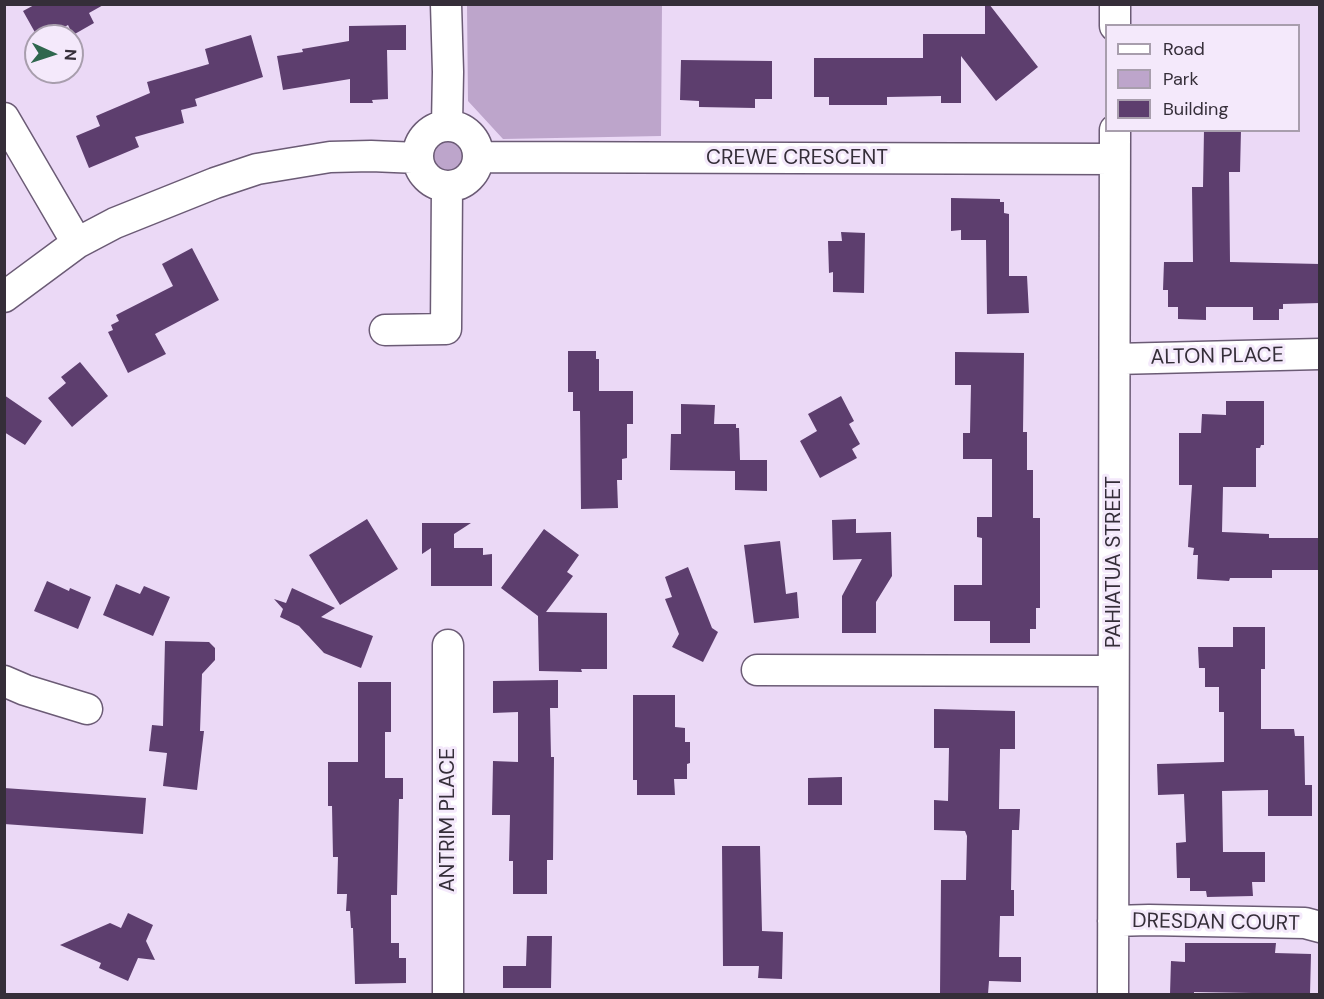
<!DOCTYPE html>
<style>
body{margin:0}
#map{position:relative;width:1324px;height:999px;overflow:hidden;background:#ebd9f6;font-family:"DM Sans",sans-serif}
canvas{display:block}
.frame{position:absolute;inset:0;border:6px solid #352e39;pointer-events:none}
.legend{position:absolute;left:1105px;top:24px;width:195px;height:108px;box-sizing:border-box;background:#f4e9fb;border:2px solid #a89ead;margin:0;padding:8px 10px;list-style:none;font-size:18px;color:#352e39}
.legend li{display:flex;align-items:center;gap:12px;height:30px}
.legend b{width:30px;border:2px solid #a89ead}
.north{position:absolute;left:24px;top:24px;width:60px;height:60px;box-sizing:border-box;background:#f4e9fb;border:2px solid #a89ead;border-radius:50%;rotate:93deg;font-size:16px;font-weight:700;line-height:24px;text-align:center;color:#352e39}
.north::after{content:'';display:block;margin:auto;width:21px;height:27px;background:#2f674e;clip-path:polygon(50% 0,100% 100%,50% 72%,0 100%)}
</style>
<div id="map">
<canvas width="1324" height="999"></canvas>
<div class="frame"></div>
<ul class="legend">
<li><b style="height:8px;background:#fff"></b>Road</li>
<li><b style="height:16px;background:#bda5cb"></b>Park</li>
<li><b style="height:16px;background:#5d3e6e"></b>Building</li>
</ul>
<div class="north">N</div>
</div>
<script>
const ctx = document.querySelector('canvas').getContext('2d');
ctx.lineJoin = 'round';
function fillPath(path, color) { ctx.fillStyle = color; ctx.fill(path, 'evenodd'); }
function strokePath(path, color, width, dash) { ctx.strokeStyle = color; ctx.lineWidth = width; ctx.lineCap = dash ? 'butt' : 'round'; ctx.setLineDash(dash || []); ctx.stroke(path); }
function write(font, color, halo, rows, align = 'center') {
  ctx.font = font + ' "DM Sans",sans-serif'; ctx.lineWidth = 6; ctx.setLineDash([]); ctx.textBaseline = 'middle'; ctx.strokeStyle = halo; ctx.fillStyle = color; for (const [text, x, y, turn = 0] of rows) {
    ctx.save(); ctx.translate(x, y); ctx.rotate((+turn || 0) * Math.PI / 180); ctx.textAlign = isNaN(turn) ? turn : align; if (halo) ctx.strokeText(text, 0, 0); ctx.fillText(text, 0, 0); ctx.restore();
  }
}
fillPath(new Path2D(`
 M467 5H662L661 136 503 139 468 101Z
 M429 156a19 19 0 1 1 38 0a19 19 0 1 1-38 0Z`), '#bda5cb');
fillPath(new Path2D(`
 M36 4H105L89 13 94 23 73 35 68 25 48 36H37L23 11Z
 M985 4H989L1038 67 996 101 961 56V103H941V96L887 97V105H829V97H814V58H923V34H985Z
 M406 25V50H387L388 99 372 100 373 103H350V79L283 90 277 56 303 52 302 49 349 41V26Z
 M251 35 263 77 195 99 197 106 181 110 184 123 135 137 139 147 89 168 76 136 100 126 96 116 150 93 147 82 209 64 205 49Z
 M681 60 772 61V99H755V108L699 107V101L680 100Z
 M1204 130H1241L1240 172H1229L1230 262 1320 264V303L1283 304V309H1279V320H1253V307H1206V320L1178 319V307H1168V290H1163L1164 262H1193L1192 187H1203Z
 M951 198 1000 199V202H1004V213L1009 214V276H1027L1029 313 987 314 986 240H961V230L951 231Z
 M841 232 865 233 864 293 833 292V272L829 273 828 241H842Z
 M192 248 219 300 155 334 166 354 128 373 108 332 113 330 111 325 119 321 116 315 173 286 162 264Z
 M568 351H596V359H599V391H633V424H627V458L622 459V480H617L618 508 581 509 580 411H573V392H568Z
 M955 352 1024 353 1023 432H1027V470H1033V518H1040V608H1036V629H1030V643H990V621H954V585H982V538L977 537V517H992V459H963V433H970L971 385H955Z
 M80 362 108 396 72 427 48 398 66 383 61 377Z
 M4 395 42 421 25 445 4 432Z
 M841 396 854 421 849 424 860 444 852 449 857 458 820 478 800 441 817 431 808 414Z
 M1226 401H1264V445H1261L1260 448H1256V487H1223L1222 532 1269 534V538H1320V570H1272V578H1230L1229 581 1197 579 1198 555H1193L1194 548 1188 547 1192 485H1179V433H1201L1202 414 1226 415Z
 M681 404 715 405 714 424H736V428H739L740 460H767V491L735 490V471L670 470 671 434H681Z
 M367 519 398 569 340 605 309 555Z
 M856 519V533L891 532 892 576 876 602V633H842V596L862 559 833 560 832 520Z
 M422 523H471L454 534V548H483V555L492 554V586H431V548L422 554Z
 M544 529 579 555 567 572 573 576 546 612 607 613V669H581L582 672 539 671 538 616 501 588Z
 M780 541 786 594 797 592 799 618 754 623 744 545Z
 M688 567 712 628 718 632 703 662 672 647 679 634 665 599 672 597 665 577Z
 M47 581 69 591 70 588 91 597 78 629 34 611Z
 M116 584 140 594 144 586 170 597 153 636 103 615Z
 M292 588 335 608 321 617 373 636 361 668 324 653 299 626 280 617 283 609 274 599 286 603Z
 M1233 627H1265V669H1261V729H1294L1295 736H1304L1305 785H1312V816H1268V790L1222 791 1223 852H1265V882H1252L1253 896 1207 897 1206 891H1190V878H1177L1176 843 1186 842 1184 794 1158 795 1157 764 1224 762V712H1219V687H1205V668H1199L1198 647H1233Z
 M165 641 209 642 215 648V660L202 674 200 731H204L197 790 163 786 167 753 149 751 152 725 163 726Z
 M558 680V708H550L551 757H554L553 860H547V894H513V861H509L510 815H492L493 761 518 762V712L493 713V681Z
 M358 682H391V732H385V778H403V799H399L397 895H391V943H399V958H406V983L355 984 353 928H351L350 911H346L347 894H337L338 857H333L332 806H328V762H358Z
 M633 695H675V727L685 728V742H690V763L687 764V779H674L675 795H637V780H633Z
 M934 709 1015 711V749H1000L999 809H1020L1019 830H1012L1011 890H1014V916H1000L999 957H1021V982L989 981 988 994H940L941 880H966L967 836 965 831 934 830V800L948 801 949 748H934Z
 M842 777V805H808V778Z
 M4 788 146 798 143 834 4 824Z
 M722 846H760L762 931 783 932 782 979 758 978 759 966H723Z
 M128 913 153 925 146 941 155 960 138 958 128 981 99 968 101 963 60 945 110 923 121 928Z
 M527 936H552L551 988H503V966H526Z
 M1185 943H1276L1275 953 1311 954 1310 994 1194 992V994H1170L1171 961 1185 962Z`), '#5d3e6e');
const minor = new Path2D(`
 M446 4 448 72 447 125
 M1115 4V26
 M4 118 77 243
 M418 156a30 30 0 1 1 60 0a30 30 0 1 1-60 0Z
 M478 157 1115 159
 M4 297 77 243 115 223 215 183 257 169 330 157 371 156 418 158
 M385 330 446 329 447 186
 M1115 359 1320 354
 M757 670 1113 671
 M4 681 25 690 87 709
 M1113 921 1149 920 1305 923 1320 927
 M448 994V645
 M1113 994 1115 130`);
strokePath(minor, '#6b5b75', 33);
strokePath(minor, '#fff', 30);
write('21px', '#352e39', '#f4e9fb', [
 ["CREWE CRESCENT",797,158],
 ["ALTON PLACE",1217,357,-1],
 ["PAHIATUA STREET",1114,562,-90],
 ["ANTRIM PLACE",448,820,-90],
 ["DRESDAN COURT",1216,923,1]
]);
</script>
